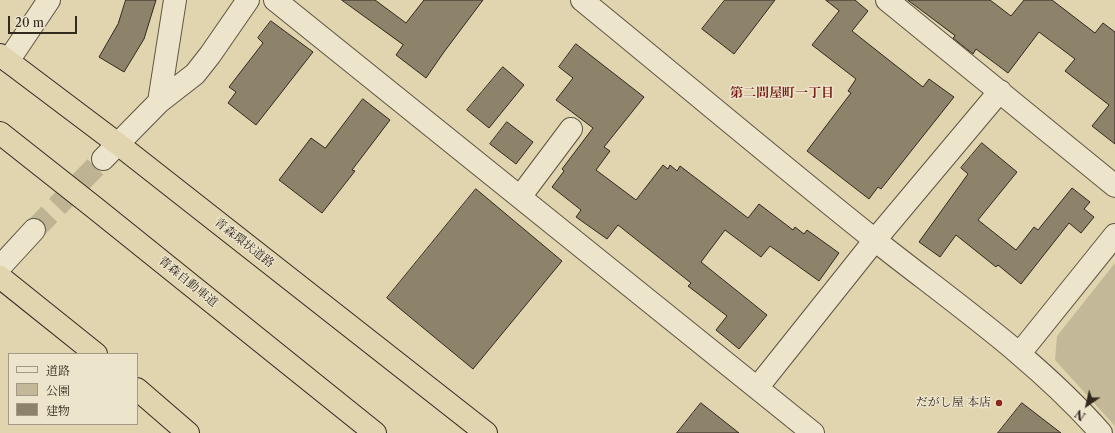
<!DOCTYPE html>
<meta charset="utf-8">
<style>
body{margin:0}
#map{position:relative;width:1115px;height:433px;overflow:hidden;background:#e1d5af;font-family:"Libre Caslon Text","Noto Serif JP",serif}
canvas{display:block}
.legend{position:absolute;left:8px;top:353px;width:130px;height:72px;box-sizing:border-box;background:#ece4cb;border:1px solid #a29986;margin:0;padding:5px 7px;list-style:none;font-size:12px;color:#32291f}
.legend li{display:flex;align-items:center;gap:8px;height:20px}
.legend b{width:20px;border:1px solid #a29986}
.north{position:absolute;left:1067px;top:385px;width:40px;height:40px;-webkit-text-stroke:3px #ece4cb;paint-order:stroke;rotate:214deg;font-size:11px;font-weight:700;line-height:16px;text-align:center;color:#32291f}
.north::after{content:'';display:block;margin:auto;width:14px;height:18px;background:#32291f;clip-path:polygon(50% 0,100% 100%,50% 72%,0 100%)}
.scale{position:absolute;left:8px;top:16px;width:69px;height:18px;box-sizing:border-box;border:2px solid #32291f;border-top:0;padding-left:5px;font-size:12px;line-height:14px;white-space:nowrap;color:#32291f;-webkit-text-stroke:3px #ece4cb;paint-order:stroke}
</style>
<div id="map">
<canvas width="1115" height="433"></canvas>
<ul class="legend">
<li><b style="height:5px;background:#ece4cb"></b>道路</li>
<li><b style="height:11px;background:#c3b897"></b>公園</li>
<li><b style="height:11px;background:#8d826a"></b>建物</li>
</ul>
<div class="north">N</div>
<div class="scale">20 m</div>
</div>
<script>
const ctx = document.querySelector('canvas').getContext('2d');
ctx.lineJoin = 'round';
function fillPath(path, color) { ctx.fillStyle = color; ctx.fill(path, 'evenodd'); }
function strokePath(path, color, width, dash) { ctx.strokeStyle = color; ctx.lineWidth = width; ctx.lineCap = dash ? 'butt' : 'round'; ctx.setLineDash(dash || []); ctx.stroke(path); }
function write(font, color, halo, rows, align = 'center') {
  ctx.font = font + ' "Libre Caslon Text","Noto Serif JP",serif'; ctx.lineWidth = 3; ctx.setLineDash([]); ctx.textBaseline = 'middle'; ctx.strokeStyle = halo; ctx.fillStyle = color; for (const [text, x, y, turn = 0] of rows) {
    ctx.save(); ctx.translate(x, y); ctx.rotate((+turn || 0) * Math.PI / 180); ctx.textAlign = isNaN(turn) ? turn : align; if (halo) ctx.strokeText(text, 0, 0); ctx.fillText(text, 0, 0); ctx.restore();
  }
}
fillPath(new Path2D(`
 M1115 263V426L1055 360 1057 336Z`), '#c3b897');
const building = new Path2D(`
 M126 0H156L144 39 124 72 99 57 118 24Z
 M342 0H375L406 23 424 0H483L444 52 426 78 396 55 403 45Z
 M725 0H775L734 54 702 29Z
 M826 0H855L868 11 852 31 923 87 929 79 954 97 881 189 878 187 869 199 807 151 851 93 848 91 856 79 812 45 839 11Z
 M908 0H990L1011 16 1024 0H1052L1095 33 1103 23 1115 32V144L1092 126 1109 105 1065 71 1075 59 1039 32 1008 73 976 49 973 54 953 38 955 36Z
 M271 21 313 52 256 125 228 103 236 92 229 87 263 43 258 38Z
 M576 44 644 97 604 147 610 151 596 170 636 200 663 165 668 169 670 165 677 171 680 166 748 218 759 204 793 230 795 227 804 234 807 230 839 253 819 281 770 246 761 257 725 230 701 262 767 315 739 349 716 330 727 316 688 286 691 283 618 225 607 239 576 217 581 210 552 187 564 171 562 169 593 128 556 100 573 78 559 67Z
 M503 67 524 85 489 128 467 110Z
 M363 99 390 120 352 170 355 171 322 213 279 180 311 138 325 148Z
 M507 122 533 142 516 164 490 144Z
 M982 143 1017 172 978 220 1016 250 1034 227 1038 230 1072 188 1090 202 1084 209 1094 217 1081 233 1069 223 1021 284 998 265 996 267 956 235 940 257 919 242 968 174 961 168Z
 M476 189 562 261 473 369 387 298Z
 M701 403 739 433H677Z
 M1022 403 1061 433H998Z`);
fillPath(building, '#8d826a');
strokePath(building, '#32291f', 1);
strokePath(new Path2D(`
 M34 230 103 159`), '#beb392', 22, [22, 11]);
const minor = new Path2D(`
 M275 0 813 433
 M582 0C680 80 777 162 876 241 953 302 1036 359 1101 433
 M887 0 1115 186
 M8 61 49 0
 M159 102 175 0
 M103 159 159 102 195 74 210 55 248 0
 M520 197 571 129
 M0 267 34 230
 M1020 353 1115 235
 M757 388 875 240 1000 91`);
const highway = new Path2D(`
 M0 55 118 144 486 433
 M0 133 95 208 375 433
 M0 277 96 354
 M137 389 188 433`);
strokePath(minor, '#5e5443', 24);
strokePath(highway, '#32291f', 24);
strokePath(minor, '#ece4cb', 22);
strokePath(highway, '#e1d5af', 22);
for (const [x, y, r, color] of [
 [999,403,4,"#8f2418"]
]) { const dot = new Path2D(); dot.arc(x, y, r, 0, 2 * Math.PI); ctx.fillStyle = color; ctx.fill(dot); strokePath(dot, '#ece4cb', 1.5); }
write('12px', '#32291f', '#ece4cb', [
 ["青森環状道路",244,243,38],
 ["青森自動車道",188,282,39]
]);
write('12px', '#32291f', '#ece4cb', [
 ["だがし屋 本店",991,403]
], 'right');
write('bold 13px', '#7a1f14', '#ece4cb', [
 ["第二問屋町一丁目",782,93]
]);
</script>
